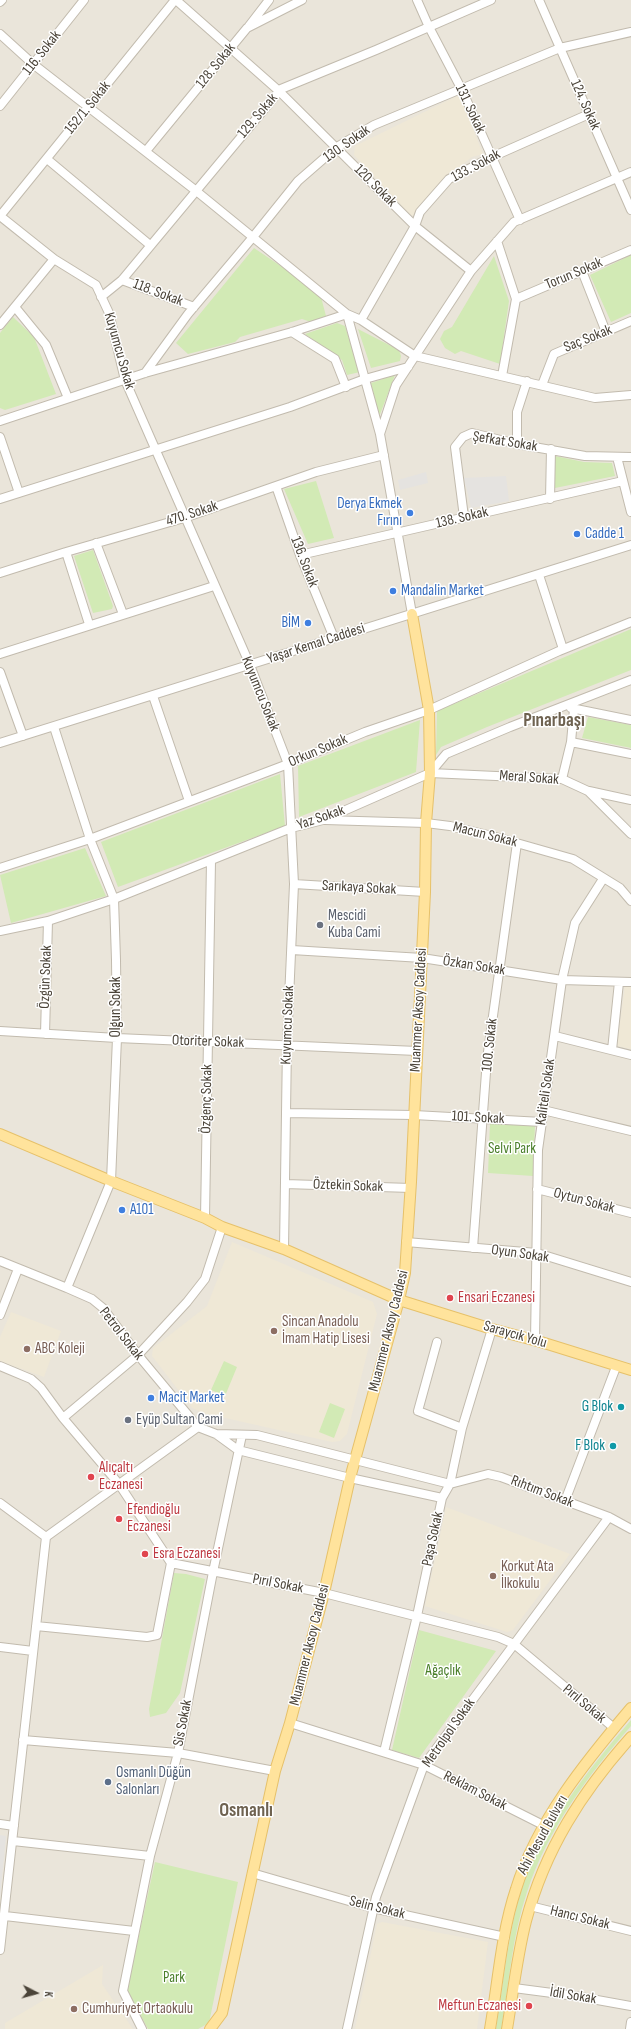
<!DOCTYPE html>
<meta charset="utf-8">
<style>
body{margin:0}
#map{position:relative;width:631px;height:2029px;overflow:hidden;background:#f6f3ec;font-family:"Sofia Sans Condensed",sans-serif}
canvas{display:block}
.north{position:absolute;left:16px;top:1973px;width:40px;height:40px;-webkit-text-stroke:3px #fff;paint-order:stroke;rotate:96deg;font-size:11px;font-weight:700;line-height:16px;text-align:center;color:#4b4439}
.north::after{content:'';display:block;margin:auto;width:14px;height:18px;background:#4b4439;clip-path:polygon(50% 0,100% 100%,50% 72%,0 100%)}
</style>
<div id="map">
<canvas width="631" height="2029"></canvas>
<div class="north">K</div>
</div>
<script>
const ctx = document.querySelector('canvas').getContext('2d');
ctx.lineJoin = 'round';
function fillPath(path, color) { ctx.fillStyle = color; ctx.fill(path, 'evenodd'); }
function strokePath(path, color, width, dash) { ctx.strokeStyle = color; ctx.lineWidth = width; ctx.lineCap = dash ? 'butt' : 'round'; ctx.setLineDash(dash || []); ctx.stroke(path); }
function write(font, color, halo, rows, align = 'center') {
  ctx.font = font + ' "Sofia Sans Condensed",sans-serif'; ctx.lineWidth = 3; ctx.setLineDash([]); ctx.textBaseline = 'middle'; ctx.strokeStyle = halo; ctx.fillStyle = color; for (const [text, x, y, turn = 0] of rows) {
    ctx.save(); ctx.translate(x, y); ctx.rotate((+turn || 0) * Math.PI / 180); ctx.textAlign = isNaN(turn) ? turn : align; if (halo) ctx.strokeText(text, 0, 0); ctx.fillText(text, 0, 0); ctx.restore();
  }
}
fillPath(new Path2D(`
 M0 0H631V2029H0Z`), '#eae5da');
fillPath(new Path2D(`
 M457 96 461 98 483 154 472 157 444 179 415 216 410 215 354 155 355 146Z
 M625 985H631V1049L617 1046Z
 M232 1242 373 1302 377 1314 347 1434 340 1441 332 1442 203 1413 192 1408 152 1356 153 1348 207 1306Z
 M11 1312 61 1331 44 1377 0 1361V1337Z
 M446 1507 570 1554 513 1630 507 1632 425 1606Z
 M382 1922 488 1942 477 2029H355L377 1924Z
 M103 1965 102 1984 133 2029H5V2023Z`), '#efe8d6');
fillPath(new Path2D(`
 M254 248 297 277 321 297 326 316 311 322 302 319 240 337 235 342 188 354 176 343Z
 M631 255V313L611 322 590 275Z
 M494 256 509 301 500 364 461 351 455 354 445 348 440 339 444 331 452 327Z
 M13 317 34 337 56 394 5 410 0 408V333Z
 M337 323 345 326 360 372 347 375 342 360 305 334Z
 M358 329 399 350 401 356 400 361 371 368Z
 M395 375 379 417 371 383Z
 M555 456 584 462 612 463 615 476 555 488Z
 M316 481 334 538 308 544 284 489Z
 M93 550 113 606 112 609 93 613 74 556Z
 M631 629V670L487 727 441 747 436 755 437 711Z
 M588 717 631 725V748L582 738Z
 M420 720 416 772 299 817 298 766Z
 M280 774 285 826 118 887 101 842Z
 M85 848 106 896 11 923 0 875Z
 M490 1123 535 1125 533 1176 488 1173Z
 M224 1361 237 1367 225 1396 211 1390Z
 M330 1403 345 1409 334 1438 319 1432Z
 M174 1573 186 1574 205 1579 180 1693 166 1713 150 1717 149 1709Z
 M419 1630 496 1651 419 1758 392 1750Z
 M631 1720V1726C589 1774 547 1830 527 1892 512 1936 509 1984 501 2029H496C504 1981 508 1931 523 1885 545 1823 589 1769 631 1720Z
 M155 1862 238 1882 209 2023 198 2029H148L127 1990Z`), '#d2eab5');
fillPath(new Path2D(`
 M426 472 428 483 400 490 398 480Z
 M506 476 509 501 471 508 464 478Z
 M0 1835 6 1836 0 1897Z`), '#e5e3e0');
const minor = new Path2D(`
 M176 0 279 91 415 226 471 271
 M417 0 429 27 462 90 520 220
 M539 0 631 210
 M0 2 2 0
 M249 26 269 0
 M0 34 33 64 195 190 347 314 380 434
 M0 106 84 0
 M146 151 247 28 302 0
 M47 159 150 245
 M0 216 54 259 96 285 109 313 125 380 250 665 288 764 294 884 287 1045 284 1249
 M0 216 175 0
 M497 241 516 299 502 376
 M582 271 606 332
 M122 280 194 307
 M101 297 122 280 281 89 376 50 491 0
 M516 299 631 250
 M15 307 46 345 68 398
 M361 320 415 226 420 212 449 179 492 157 589 114
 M0 325 54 259
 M292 332 335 359 346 387
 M145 373 188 314 253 237 298 181 337 147 374 125 560 48 631 32
 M542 385 554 354 631 321
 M0 421 145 373 292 332 347 314 361 320 415 356 595 398 631 395
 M0 437 19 493
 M517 444V412L527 381
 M617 457 631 512
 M276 486 300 555 334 638
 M0 499 290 407 365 379 408 367
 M550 499 551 449
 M464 517 455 447 463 437 472 433 517 444 585 456 631 457
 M96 543 123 614
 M66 552 89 624
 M300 555 623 481
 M0 573 66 552 184 518 316 472 384 455
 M539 575 563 649
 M412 614 380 434 396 385 471 271 514 222 631 172
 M0 654 214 586
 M0 672 23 736
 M153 696 189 801
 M571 708 631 720
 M54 727 90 839 114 899 116 960 117 1038 111 1181 67 1288
 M571 742 631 754
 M0 743 631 545
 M430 773 562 779 588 791 631 834
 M562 779 571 742 574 709
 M589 791 631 800
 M325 820 426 823 450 826 492 836 573 859 620 888 631 901
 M0 868 90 839 288 764 365 732 429 710 559 651 631 622
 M294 884 425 892
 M0 931 48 921 114 899 291 828 323 820 430 773 446 754 510 727 631 680
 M292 950 422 958 562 980 631 982
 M0 1031 117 1038 417 1051
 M45 1034 48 921
 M555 1036 631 1055
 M612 1050 619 982
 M543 1110 631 1131
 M286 1113 414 1115 542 1122
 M285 1184 411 1188
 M537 1189 631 1213
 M205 1218 211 861
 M406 1242 537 1253 631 1282
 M473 1248 487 1059 517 843
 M0 1261 67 1288 92 1299 103 1308 138 1355 198 1427 216 1434 238 1450 350 1478 442 1498
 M0 1315 18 1269
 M535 1340 538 1150 562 980 575 923 603 879
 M437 1342 418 1411 462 1428
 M0 1366 31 1379 41 1388 63 1418 119 1484 171 1563 324 1593 498 1637 514 1644 614 1728
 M63 1418 138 1355 187 1302 205 1279 222 1227
 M216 1434 257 1435 450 1484 488 1474 501 1477 609 1517 631 1529
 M565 1501 616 1367
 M0 1503 46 1537
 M36 1626 147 1637 157 1635 171 1563
 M0 1647 33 1651
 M290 1723 424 1765 545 1826
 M23 1740 178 1753 275 1771
 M384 1752 417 1616 442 1498 450 1484 462 1428 492 1329
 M0 1824 14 1826
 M13 1841 150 1856
 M252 1873 373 1908 505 1937
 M530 1906 631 1931
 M5 1916 134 1931
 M0 1950 46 1537 198 1427
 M514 1988 575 1996 631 2006
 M142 2029 123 1991 150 1856 178 1753 213 1572 242 1435
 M347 2029 376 1897 424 1765 609 1517
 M630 2029 631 2022`);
const major = new Path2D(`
 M0 1134 111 1181 205 1218 222 1227 284 1249 399 1300 492 1329 541 1342 631 1370
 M210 2029 222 2013 275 1771 290 1723 324 1593 350 1478 399 1300 405 1273 411 1182 425 892 426 823 430 773 429 710 412 614
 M490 2029C498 1983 501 1934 516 1889 537 1821 586 1761 631 1708
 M507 2029C513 1993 517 1956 526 1921 545 1849 582 1792 631 1737`);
strokePath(minor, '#c2bbae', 10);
strokePath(major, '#e6c16a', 12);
strokePath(minor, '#fff', 8);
strokePath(major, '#ffe39c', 10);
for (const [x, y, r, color] of [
 [410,513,4,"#3f7fe0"],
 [577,534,4,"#3f7fe0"],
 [393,591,4,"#3f7fe0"],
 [308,623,4,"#3f7fe0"],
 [320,925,4,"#6b7280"],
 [122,1210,4,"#3f7fe0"],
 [450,1298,4,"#e0444e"],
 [274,1331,4,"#8d6e63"],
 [27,1349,4,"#8d6e63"],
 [151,1398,4,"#3f7fe0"],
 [621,1407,4,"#0f9aa8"],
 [128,1420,4,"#6b7280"],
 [613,1446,4,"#0f9aa8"],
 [91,1477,4,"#e0444e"],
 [119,1519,4,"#e0444e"],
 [145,1554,4,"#e0444e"],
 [493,1576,4,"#8d6e63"],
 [108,1782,4,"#5c6f8a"],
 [529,2006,4,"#e0444e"],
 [74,2009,4,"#8d6e63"]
]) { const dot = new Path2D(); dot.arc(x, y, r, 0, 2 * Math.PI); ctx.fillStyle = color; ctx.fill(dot); strokePath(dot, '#fff', 1.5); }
write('15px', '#4b4439', '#fff', [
 ["116. Sokak",42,53,-52],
 ["128. Sokak",216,66,-51],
 ["124. Sokak",585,105,66],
 ["152/1. Sokak",88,108,-51],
 ["131. Sokak",470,109,65],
 ["129. Sokak",258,116,-50],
 ["130. Sokak",347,144,-35],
 ["133. Sokak",476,166,-28],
 ["120. Sokak",375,186,45],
 ["Torun Sokak",574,274,-23],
 ["118. Sokak",158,293,21],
 ["Saç Sokak",588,339,-22],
 ["Kuyumcu Sokak",119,351,74],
 ["Şefkat Sokak",505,442,9],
 ["470. Sokak",192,514,-18],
 ["138. Sokak",462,518,-13],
 ["136. Sokak",304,562,69],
 ["Yaşar Kemal Caddesi",316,644,-18],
 ["Kuyumcu Sokak",260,694,68],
 ["Orkun Sokak",318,751,-23],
 ["Meral Sokak",529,778,4],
 ["Yaz Sokak",321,818,-19],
 ["Macun Sokak",485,835,14],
 ["Sarıkaya Sokak",359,888,3],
 ["Özkan Sokak",474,966,9],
 ["Özgün Sokak",46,977,-88],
 ["Olgun Sokak",116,1007,-90],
 ["Muammer Aksoy Caddesi",419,1010,-87],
 ["Kuyumcu Sokak",288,1025,-88],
 ["Otoriter Sokak",208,1042,2],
 ["100. Sokak",490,1045,-84],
 ["Kaliteli Sokak",546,1092,-82],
 ["Özgenç Sokak",207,1099,-89],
 ["101. Sokak",478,1118,3],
 ["Öztekin Sokak",348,1186,2],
 ["Oytun Sokak",584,1201,15],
 ["Oyun Sokak",520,1254,8],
 ["Muammer Aksoy Caddesi",389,1331,-76],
 ["Petrol Sokak",121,1334,52],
 ["Saraycık Yolu",515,1335,16],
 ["Rıhtım Sokak",542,1492,21],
 ["Paşa Sokak",433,1539,-78],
 ["Pırıl Sokak",278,1584,11],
 ["Muammer Aksoy Caddesi",310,1645,-76],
 ["Pırıl Sokak",584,1704,40],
 ["Sis Sokak",183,1723,-79],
 ["Metrolpol Sokak",449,1733,-55],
 ["Reklam Sokak",475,1791,27],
 ["Ahi Mesud Bulvarı",543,1835,-61],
 ["Selin Sokak",377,1908,14],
 ["Hancı Sokak",580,1918,14],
 ["İdil Sokak",573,1996,9]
]);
write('15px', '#366cbe', '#fff', [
 ["Derya Ekmek",402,504,"right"],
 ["Fırını",402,521,"right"],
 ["Cadde 1",585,534],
 ["Mandalin Market",401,591],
 ["BİM",300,623,"right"],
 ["A101",130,1210],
 ["Macit Market",159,1398]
], 'left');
write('15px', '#5b616d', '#fff', [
 ["Mescidi",328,916],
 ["Kuba Cami",328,933],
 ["Eyüp Sultan Cami",136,1420]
], 'left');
write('15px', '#4a7f2a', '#fff', [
 ["Selvi Park",512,1149],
 ["Ağaçlık",443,1671],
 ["Park",174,1978]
]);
write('15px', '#be3a42', '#fff', [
 ["Ensari Eczanesi",458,1298],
 ["Alıçaltı",99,1468],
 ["Eczanesi",99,1485],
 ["Efendioğlu",127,1510],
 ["Eczanesi",127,1527],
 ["Esra Eczanesi",153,1554],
 ["Meftun Eczanesi",521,2006,"right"]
], 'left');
write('15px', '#785e54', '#fff', [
 ["Sincan Anadolu",282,1322],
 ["İmam Hatip Lisesi",282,1339],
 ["ABC Koleji",35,1349],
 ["Korkut Ata",501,1567],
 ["İlkokulu",501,1584],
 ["Cumhuriyet Ortaokulu",82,2009]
], 'left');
write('15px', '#0d838f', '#fff', [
 ["G Blok",613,1407],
 ["F Blok",605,1446]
], 'right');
write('15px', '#4e5e75', '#fff', [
 ["Osmanlı Düğün",116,1773],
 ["Salonları",116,1790]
], 'left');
write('bold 19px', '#6e6250', '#fff', [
 ["Pınarbaşı",554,721],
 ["Osmanlı",246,1811]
]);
</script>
